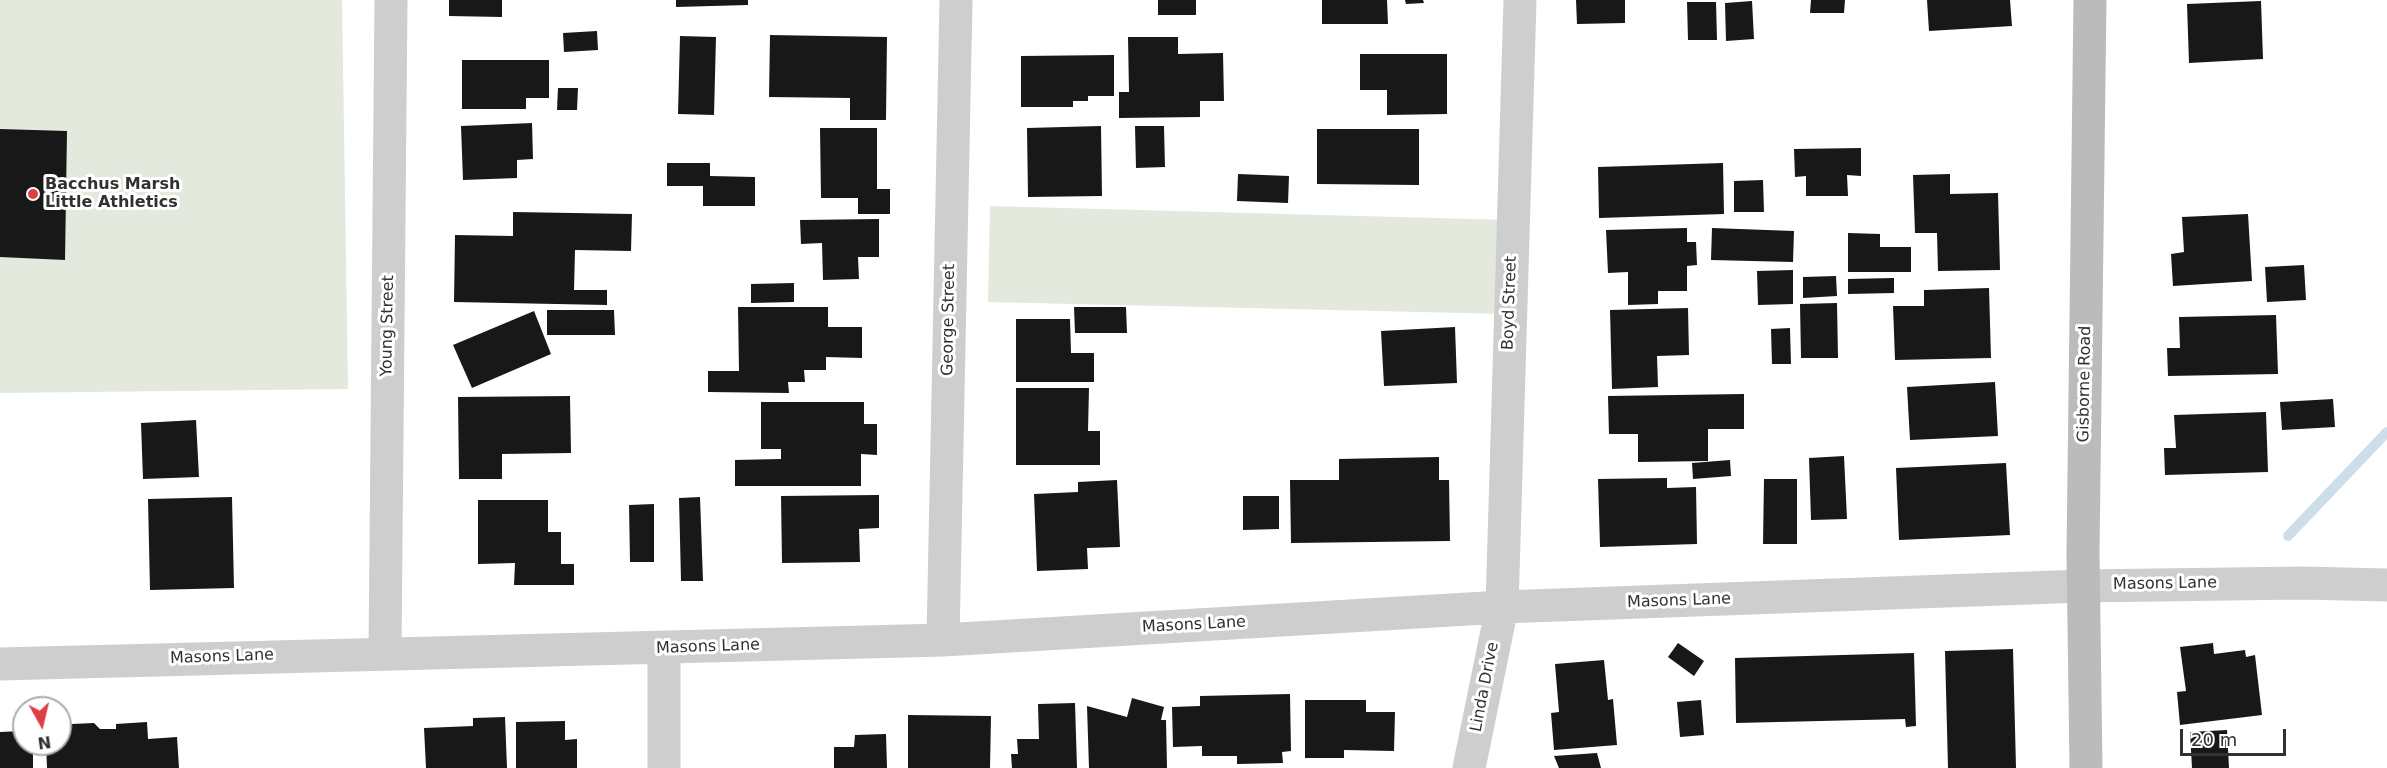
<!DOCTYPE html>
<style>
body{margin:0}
#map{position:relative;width:2387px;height:768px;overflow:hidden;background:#fff;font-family:"DejaVu Sans",sans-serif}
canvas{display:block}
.north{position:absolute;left:12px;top:696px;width:60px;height:60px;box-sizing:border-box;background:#fff;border:2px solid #adadad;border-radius:50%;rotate:172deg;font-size:16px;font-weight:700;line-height:24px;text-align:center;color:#313131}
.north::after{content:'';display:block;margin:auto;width:21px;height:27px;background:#dc3e44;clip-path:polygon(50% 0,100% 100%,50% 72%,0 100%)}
.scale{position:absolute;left:2180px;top:729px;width:106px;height:27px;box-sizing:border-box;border:3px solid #313131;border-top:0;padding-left:8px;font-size:18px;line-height:21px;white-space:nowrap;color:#313131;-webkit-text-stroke:4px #fff;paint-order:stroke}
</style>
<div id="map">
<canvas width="2387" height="768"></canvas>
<div class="north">N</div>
<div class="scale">20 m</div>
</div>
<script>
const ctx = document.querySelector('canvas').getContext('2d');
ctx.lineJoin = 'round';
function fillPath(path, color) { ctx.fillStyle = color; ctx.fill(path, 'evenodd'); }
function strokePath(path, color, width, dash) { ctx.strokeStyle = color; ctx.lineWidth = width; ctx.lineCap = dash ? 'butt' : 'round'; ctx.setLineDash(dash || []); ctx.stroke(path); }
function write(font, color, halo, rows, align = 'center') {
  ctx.font = font + ' "DejaVu Sans",sans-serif'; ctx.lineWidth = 6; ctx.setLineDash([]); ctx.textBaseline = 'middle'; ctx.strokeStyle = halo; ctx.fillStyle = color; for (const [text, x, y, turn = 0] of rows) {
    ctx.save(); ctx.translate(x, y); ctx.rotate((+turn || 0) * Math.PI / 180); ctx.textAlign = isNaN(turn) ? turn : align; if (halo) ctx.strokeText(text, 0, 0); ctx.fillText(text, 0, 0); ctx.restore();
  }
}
fillPath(new Path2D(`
 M0 0H342L348 389 0 393Z
 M990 206 1508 220 1506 314 988 302Z`), '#e3e9dd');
strokePath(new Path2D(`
 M2288 536 2387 432`), '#cddeeb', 10);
fillPath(new Path2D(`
 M449 0H502V17L449 16Z
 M676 0H748V5L676 7Z
 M1158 0H1196V15H1158Z
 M1322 0H1387L1388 24H1322Z
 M1405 0H1423L1424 3 1406 4Z
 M1576 0H1625V23L1577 24Z
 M1811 0H1845L1844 13H1810Z
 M1927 0H2010L2012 26 1929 31Z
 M1752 1 1754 39 1726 41 1725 3Z
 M2261 1 2263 59 2189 63 2187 4Z
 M1687 2H1716L1717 40H1688Z
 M597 31 598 50 564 52 563 33Z
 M770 35 887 37 886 120H850V98L769 97Z
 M680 36 716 37 714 115 678 114Z
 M1128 37H1178V54L1223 53 1224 101H1200V117L1119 118V92H1129Z
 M1360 54H1447V114L1387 115V90H1360Z
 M1114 55V96H1088V101H1073V107H1021V56Z
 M462 60H549V98H526V109H462Z
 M558 88H578L577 110H557Z
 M532 123 533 159 517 160V178L463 180 461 126Z
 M1101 126 1102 196 1028 197 1027 128Z
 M1135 126H1164L1165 167 1136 168Z
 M820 128H877V189H890V214H858V198H821Z
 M0 129 67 131 65 260 0 257Z
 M1317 129H1419V185L1317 184Z
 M1861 148V176L1847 175 1848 196H1806V176L1795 177 1794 149Z
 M667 163H710V176L755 177V206H703V186H667Z
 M1723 163 1724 214 1599 218 1598 167Z
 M1238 174 1289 176 1288 203 1237 201Z
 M1950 174V194L1998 193 2000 270 1938 271 1937 233H1915L1913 175Z
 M1763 180 1764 212H1734V181Z
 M513 212 632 214 631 251 575 250 574 290H607V305L454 302 455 235 513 236Z
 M2248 214 2252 281 2173 286 2171 254 2184 252 2182 217Z
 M879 219V257H858L859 279 823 280 822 243 801 244 800 220Z
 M1687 228V242H1696L1697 265 1687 266V291H1658V304L1628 305V272L1608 273 1606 230Z
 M1712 228 1794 231 1793 262 1711 260Z
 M1848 233 1880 234V247H1911V272H1848Z
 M2304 265 2306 300 2267 302 2265 267Z
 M1793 270V304L1758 305 1757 271Z
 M1836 276 1837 296 1803 298V277Z
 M1894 278V293L1848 294V279Z
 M794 283V302L751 303V284Z
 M1989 288 1991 358 1895 360 1893 306H1924V290Z
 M1837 303 1838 358H1801L1800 304Z
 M738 307H828V327H862V358L826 357V370H804L805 382H788L789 393 708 392V371H739Z
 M1074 307H1126L1127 333H1075Z
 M1688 308 1689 355 1657 356 1658 387 1612 389 1610 310Z
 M547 310H614L615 335H547Z
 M534 311 551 354 472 388 453 345Z
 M2276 315 2278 374 2168 376 2167 348H2180L2179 317Z
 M1016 319H1070L1071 353H1094V382H1016Z
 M1455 327 1457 383 1384 386 1381 331Z
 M1790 328 1791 364H1772L1771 329Z
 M1995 382 1998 436 1910 440 1907 387Z
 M1016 388H1089L1088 431H1100V465H1016Z
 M1744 394V429H1708V461L1638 462V434H1609L1608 396Z
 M570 396 571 453 502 454V479H459L458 397Z
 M2333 399 2335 427 2282 430 2280 402Z
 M761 402H864V424H877V455L861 454V486H735V460L781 459V449H761Z
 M2266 412 2268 472 2165 475 2164 448H2176L2174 415Z
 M196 420 199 477 143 479 141 423Z
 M1844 456 1847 519 1811 520 1809 458Z
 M1439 457V480H1449L1450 541 1291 543 1290 480H1339V459Z
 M1730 460 1731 476 1693 479 1692 463Z
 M2006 463 2010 535 1899 540 1896 468Z
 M1667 478V488L1696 487 1697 544 1600 547 1598 479Z
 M1764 479H1797V544H1763Z
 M1117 480 1120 547 1087 548 1088 569 1037 571 1034 494 1078 492V482Z
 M879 495V528L859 529 860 562 782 563 781 496Z
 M1243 496H1279V529L1243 530Z
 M232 497 234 588 150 590 148 499Z
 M700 497 703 581H681L679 498Z
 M478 500H548V532H561V564H574V585H514L515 563 478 564Z
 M654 504V562H630L629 505Z
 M1678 643 1704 661 1694 676 1668 657Z
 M2213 643 2214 654 2245 650 2246 657 2255 655 2262 715 2180 725 2177 692 2186 691 2180 647Z
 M2013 649 2016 768H1948L1945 651Z
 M1914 653 1916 726 1906 727 1905 719 1736 723 1735 658Z
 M1604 660 1608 700 1613 699 1617 745 1554 750 1551 713 1559 712 1555 664Z
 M1290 694 1291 751 1282 752 1283 763 1237 764V756H1202V746L1173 747 1172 707 1200 706V696Z
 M1132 698 1164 707 1161 720H1166L1167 768H1089L1087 706 1127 717Z
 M1305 700H1366V712H1395L1394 751 1344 750V758H1305Z
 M1701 700 1704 735 1680 737 1677 702Z
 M1075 703 1077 768H1012L1011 754H1018L1017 739H1039L1038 704Z
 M908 715 991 716 990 768H908Z
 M505 717 507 768H426L424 728 473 726V718Z
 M565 721V740L577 739V768H516V722Z
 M147 722 148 739 177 737 179 768H47L46 744H60V731H66L72 724 94 723 100 729H116V724Z
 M2227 730 2229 768H2192L2190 732Z
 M22 731 24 744H33V768H0V732Z
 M886 734 887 768H834V747H854L855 735Z
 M1597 753 1601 768H1559L1554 756Z`), '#181818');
strokePath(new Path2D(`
 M943 640 956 0
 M385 652 391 0
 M0 664 943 640 1502 607 2084 586 2302 583 2387 585
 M664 768V648
 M1469 768 1502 607 1520 0`), '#cecece', 33);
strokePath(new Path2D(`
 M2086 768 2083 553 2090 0`), '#bbb', 33);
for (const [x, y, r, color] of [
 [33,194,6,"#dc3e44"]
]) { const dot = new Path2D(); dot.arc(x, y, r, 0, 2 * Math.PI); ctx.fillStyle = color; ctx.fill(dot); strokePath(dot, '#fff', 2); }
write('bold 16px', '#313131', '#fff', [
 ["Bacchus Marsh",45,185],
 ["Little Athletics",45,203]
], 'left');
write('16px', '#313131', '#fff', [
 ["Boyd Street",1510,303,-88],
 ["George Street",949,320,-89],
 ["Young Street",388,326,-89],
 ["Gisborne Road",2085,384,-89],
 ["Masons Lane",2165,584,-1],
 ["Masons Lane",1679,601,-2],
 ["Masons Lane",1194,625,-3],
 ["Masons Lane",708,647,-2],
 ["Masons Lane",222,657,-2],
 ["Linda Drive",1485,687,-79]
]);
</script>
